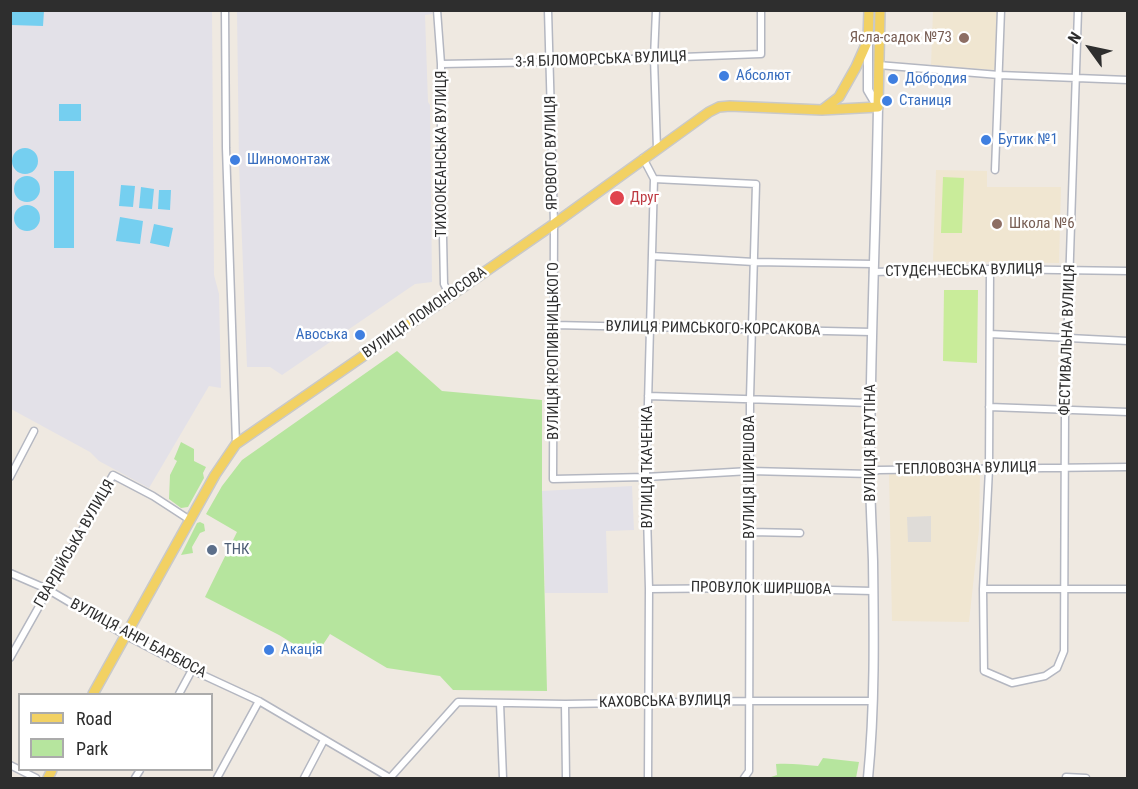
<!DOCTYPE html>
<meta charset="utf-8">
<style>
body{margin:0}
#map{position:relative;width:1138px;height:789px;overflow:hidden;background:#efe9e1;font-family:"Roboto Condensed",sans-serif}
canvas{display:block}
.frame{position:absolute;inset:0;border:12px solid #2e2e2e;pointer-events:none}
.legend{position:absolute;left:18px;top:693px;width:195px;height:78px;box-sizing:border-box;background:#fff;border:2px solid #ababab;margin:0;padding:8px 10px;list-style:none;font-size:18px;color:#2e2e2e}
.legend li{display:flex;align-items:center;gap:12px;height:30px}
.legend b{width:30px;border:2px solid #ababab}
.north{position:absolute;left:1060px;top:18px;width:60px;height:60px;-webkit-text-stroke:4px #fff;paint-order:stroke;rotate:303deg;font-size:16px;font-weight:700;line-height:24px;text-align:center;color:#2e2e2e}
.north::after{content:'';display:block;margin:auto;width:21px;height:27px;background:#2e2e2e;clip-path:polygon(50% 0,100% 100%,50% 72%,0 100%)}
</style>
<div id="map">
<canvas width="1138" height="789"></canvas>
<div class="frame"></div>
<ul class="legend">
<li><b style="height:8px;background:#f2d163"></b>Road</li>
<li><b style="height:16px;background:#b6e59e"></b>Park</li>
</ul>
<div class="north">N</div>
</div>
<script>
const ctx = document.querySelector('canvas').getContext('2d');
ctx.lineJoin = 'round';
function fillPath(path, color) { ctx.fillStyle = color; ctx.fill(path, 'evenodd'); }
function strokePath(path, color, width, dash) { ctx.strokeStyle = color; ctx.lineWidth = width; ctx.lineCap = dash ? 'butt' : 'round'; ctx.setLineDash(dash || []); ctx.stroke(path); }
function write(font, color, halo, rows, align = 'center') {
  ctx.font = font + ' "Roboto Condensed",sans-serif'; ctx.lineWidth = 5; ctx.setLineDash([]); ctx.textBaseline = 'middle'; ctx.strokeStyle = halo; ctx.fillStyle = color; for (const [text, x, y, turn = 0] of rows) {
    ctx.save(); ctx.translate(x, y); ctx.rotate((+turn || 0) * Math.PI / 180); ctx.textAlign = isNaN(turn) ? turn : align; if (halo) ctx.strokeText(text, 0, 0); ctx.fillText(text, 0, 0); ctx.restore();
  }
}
fillPath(new Path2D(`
 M11 11H212L214 275 219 294 221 388 209 386 149 488 99 461 90 452 11 409Z
 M237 11H432V14L425 15 428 102 430 105 432 282 415 284 282 375 270 367H247L239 165Z
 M632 486 634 530 606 531 608 593H545L542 491Z`), '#e3e1e8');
fillPath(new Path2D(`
 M933 11H998L996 70 931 65Z
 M936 170 987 171V187H1061L1059 263 933 261Z
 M980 472 979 530 969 622 892 621 889 473Z`), '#f0e6d1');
fillPath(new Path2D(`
 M397 351 442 391 542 400V491L547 691 453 690 440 676 387 668 330 634 315 657 279 635 205 597 237 532 206 514 222 486 242 460Z
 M181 442 194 449V461L206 467 203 473 204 478 188 507 181 508 169 499 170 475 177 461 174 459Z
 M200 522 204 524 205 531 200 533 192 547 193 553 181 555 197 523Z
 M823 758 859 762 856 778H768L777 775 776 764C791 763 803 765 818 766Z`), '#b6e59e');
fillPath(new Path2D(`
 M943 177 964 178 962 233H941Z
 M944 290H978L977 363 943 361Z`), '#c9ec9a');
fillPath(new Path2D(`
 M931 516V542H908L907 517Z`), '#dfdcd8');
fillPath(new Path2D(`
 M11 10 44 11 43 26 11 25Z
 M59 104H81V121H59Z
 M12 161a13 13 0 1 1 26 0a13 13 0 1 1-26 0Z
 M54 171H74V248H54Z
 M14 189a13 13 0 1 1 26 0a13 13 0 1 1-26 0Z
 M121 185 135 186 133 207 119 206Z
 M141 187 154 189 152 209 139 208Z
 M159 190H171L170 210 158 209Z
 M14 218a13 13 0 1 1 26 0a13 13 0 1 1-26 0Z
 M120 217 143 221 140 244 116 241Z
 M154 224 173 228 169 247 150 243Z`), '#75cff0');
const street = new Path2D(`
 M225 10 226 148 236 444
 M437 10 441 64V141L444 284 450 296
 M548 10 554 224 553 479 646 477 750 471 870 474 878 470 1128 467
 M656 10 654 58 657 149
 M441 64 551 62 761 54V10
 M878 65 999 75 1128 80
 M643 158 654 179 646 477 649 589 648 778
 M995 170 1001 10
 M654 179 756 184 750 398 749 771 744 778
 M652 256 754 262 873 264
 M990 269 989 469 983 589 984 671 1012 683 1045 676 1057 668 1064 651 1065 409 1078 10
 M873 272 990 269 1128 271
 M554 325 872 332
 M990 334 1128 341
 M648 396 870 403
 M989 407 1128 412
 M10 477 34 431
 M750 532 800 533
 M10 573 47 589 125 635 192 670 259 701 390 778
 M649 589 749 588 873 591
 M983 589H1128
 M10 658 113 475 153 496 190 520
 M179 694 192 670
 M500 703 503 778
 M565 704 566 778
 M10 765 36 778
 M135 778 140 770
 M217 778 259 701
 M304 778 324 740
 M390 778 458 702 565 704 748 701H872
 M1066 778V777L1086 778`);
const secondary = new Path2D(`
 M868 778C875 707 874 633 873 561 872 531 870 500 870 470 870 349 876 228 878 107L868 90V40`);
const primary = new Path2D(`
 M822 110 839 97 856 67 868 40 869 10
 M93 694 215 475 236 444 554 224 709 112 719 107 730 106 822 110 878 107 880 10
 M48 778 52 770`);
strokePath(street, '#b4b7c1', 9);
strokePath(secondary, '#b4b7c1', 11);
strokePath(primary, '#c9c9c9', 12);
strokePath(street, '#fff', 6);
strokePath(secondary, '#fff', 8);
strokePath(primary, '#f2d163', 9);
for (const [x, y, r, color] of [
 [964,38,6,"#8d6e63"],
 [724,76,6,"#3f7fe0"],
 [893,79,6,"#3f7fe0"],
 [887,101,6,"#3f7fe0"],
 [986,140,6,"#3f7fe0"],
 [235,160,6,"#3f7fe0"],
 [617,198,8,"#e0444e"],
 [997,224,6,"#8d6e63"],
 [360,335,6,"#3f7fe0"],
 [212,550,6,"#5c6f8a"],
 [269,650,6,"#3f7fe0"]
]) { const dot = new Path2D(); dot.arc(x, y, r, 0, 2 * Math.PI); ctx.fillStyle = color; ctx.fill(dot); strokePath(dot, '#fff', 2); }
write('15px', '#785e54', '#fff', [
 ["Ясла-садок №73",952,38],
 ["Школа №6",1009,224,"left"]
], 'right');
write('15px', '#2e2e2e', '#fff', [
 ["3-Я БІЛОМОРСЬКА ВУЛИЦЯ",601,60,-2],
 ["ЯРОВОГО ВУЛИЦЯ",552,153,-91],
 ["ТИХООКЕАНСЬКА ВУЛИЦЯ",442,154,-90],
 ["СТУДЄНЧЕСЬКА ВУЛИЦЯ",964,271,-1],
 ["ВУЛИЦЯ ЛОМОНОСОВА",425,313,-35],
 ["ВУЛИЦЯ РИМСЬКОГО-КОРСАКОВА",713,329,1],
 ["ФЕСТИВАЛЬНА ВУЛИЦЯ",1068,340,-88],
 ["ВУЛИЦЯ КРОПИВНИЦЬКОГО",554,351,-90],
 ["ВУЛИЦЯ ВАТУТІНА",871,443,-90],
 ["ВУЛИЦЯ ТКАЧЕНКА",648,467,-90],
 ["ТЕПЛОВОЗНА ВУЛИЦЯ",966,469,-1],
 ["ВУЛИЦЯ ШИРШОВА",750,477,-90],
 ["ГВАРДІЙСЬКА ВУЛИЦЯ",75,544,-60],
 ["ПРОВУЛОК ШИРШОВА",761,589,1],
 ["ВУЛИЦЯ АНРІ БАРБЮСА",138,639,28],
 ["КАХОВСЬКА ВУЛИЦЯ",665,702,-1]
]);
write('15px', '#366cbe', '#fff', [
 ["Абсолют",736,76],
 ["Добродия",905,79],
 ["Станиця",899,101],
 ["Бутик №1",998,140],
 ["Шиномонтаж",247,160],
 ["Авоська",348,335,"right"],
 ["Акація",281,650]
], 'left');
write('15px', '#be3a42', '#fff', [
 ["Друг",630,198]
], 'left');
write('15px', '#4e5e75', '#fff', [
 ["ТНК",224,550]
], 'left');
</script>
